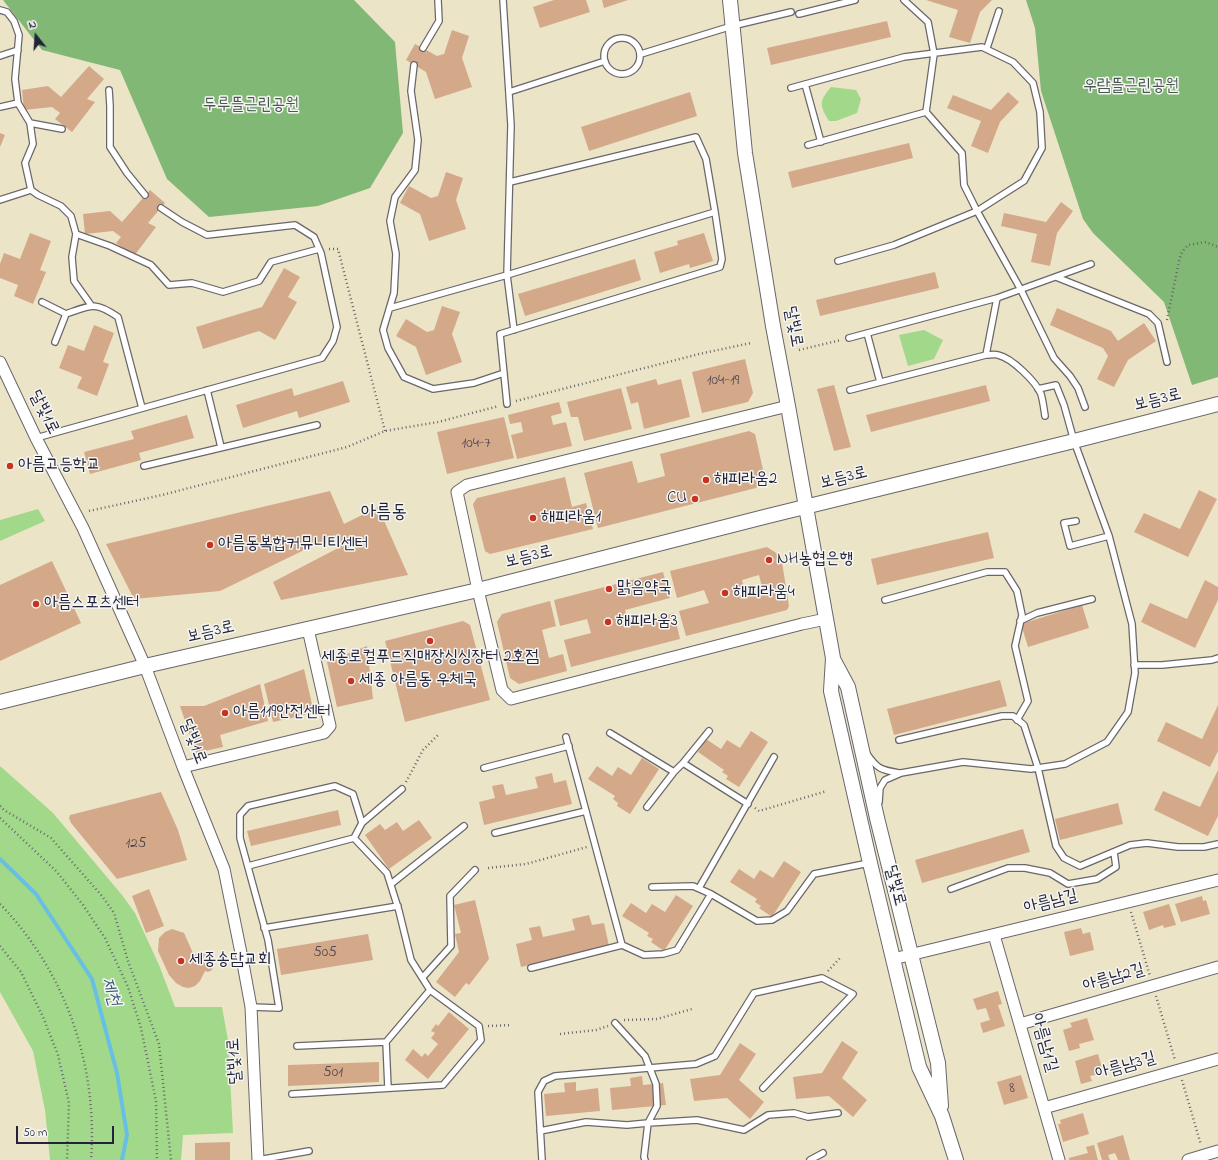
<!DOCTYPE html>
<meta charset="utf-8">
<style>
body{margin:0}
#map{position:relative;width:1218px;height:1160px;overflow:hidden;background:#ece4c7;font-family:"Indie Flower",sans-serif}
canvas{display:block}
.north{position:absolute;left:16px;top:16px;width:40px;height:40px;-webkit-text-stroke:3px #f6f6f2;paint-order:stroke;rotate:343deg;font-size:11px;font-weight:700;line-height:16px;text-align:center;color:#22223b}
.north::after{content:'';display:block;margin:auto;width:14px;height:18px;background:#22223b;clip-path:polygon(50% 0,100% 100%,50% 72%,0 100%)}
.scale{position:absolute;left:16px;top:1126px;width:98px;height:18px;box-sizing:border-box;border:2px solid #22223b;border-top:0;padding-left:5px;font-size:12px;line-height:14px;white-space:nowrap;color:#22223b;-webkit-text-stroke:3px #f6f6f2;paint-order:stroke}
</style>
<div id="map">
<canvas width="1218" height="1160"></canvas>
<div class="north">N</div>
<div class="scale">50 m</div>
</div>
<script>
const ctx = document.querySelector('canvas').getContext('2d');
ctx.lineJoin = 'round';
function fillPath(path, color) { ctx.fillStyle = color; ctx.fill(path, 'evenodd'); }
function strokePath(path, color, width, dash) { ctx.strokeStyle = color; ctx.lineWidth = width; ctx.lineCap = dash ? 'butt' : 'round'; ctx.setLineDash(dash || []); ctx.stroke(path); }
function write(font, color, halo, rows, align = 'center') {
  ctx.font = font + ' "Indie Flower","Poor Story",sans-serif'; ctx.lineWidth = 3; ctx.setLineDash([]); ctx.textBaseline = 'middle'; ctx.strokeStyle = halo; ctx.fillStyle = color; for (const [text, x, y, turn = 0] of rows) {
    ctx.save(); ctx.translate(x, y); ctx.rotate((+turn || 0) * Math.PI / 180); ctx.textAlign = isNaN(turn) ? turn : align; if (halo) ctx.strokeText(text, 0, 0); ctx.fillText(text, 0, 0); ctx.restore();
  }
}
fillPath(new Path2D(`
 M831 87 856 90 861 99 857 113 836 121H829C819 104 819 102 831 87Z
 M924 330 943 340 934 359 908 366 899 335Z
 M38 509 45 521 0 541V520Z
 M0 766 53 813 122 895 135 913 159 965 175 1007H222L228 1040 233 1133 183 1135 181 1160H50L45 1110 33 1051 0 992Z`), '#a2d889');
fillPath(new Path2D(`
 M3 0H354L395 42 403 133 370 188 318 206 209 217 167 179 120 70 42 50Z
 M1026 0H1218V377L1192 385 1164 302 1093 233 1083 219 1041 91 1035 28Z`), '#81b875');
strokePath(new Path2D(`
 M0 859 36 894 92 979 117 1073 127 1135 122 1160`), '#67bfe4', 4);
fillPath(new Path2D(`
 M554 0H586L590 12 540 28 533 7Z
 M602 0H628L604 8Z
 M926 0H992L980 12 970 43 949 37 958 10Z
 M887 21 891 37 771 65 767 48Z
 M452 30 469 36 462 58 472 87 435 99 426 72 406 60 415 44 437 56 444 54Z
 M89 66 104 79 87 99 95 102 72 132 55 119 60 113 52 107 24 110 22 90 48 86 61 97Z
 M690 92 697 116 589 151 581 127Z
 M1008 92 1019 102 1000 122 988 153 971 146 981 121 947 108 953 95 991 110Z
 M0 133 5 135 0 147Z
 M909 143 913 158 792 188 788 172Z
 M446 172 463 178 456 200 466 229 429 241 420 214 400 203 409 186 431 198 438 196Z
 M150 190 165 203 148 223 156 227 134 256 116 243 121 237 113 231 85 234 83 214 110 211 122 222Z
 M1061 202 1073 211 1057 233 1050 266 1031 262 1037 234 1001 226 1004 213 1046 222Z
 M30 233 51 241 40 270 46 272 33 304 14 296 18 285 0 278V264L4 253 20 259Z
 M704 233 713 261 690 268 689 264 660 273 654 252 678 245 677 241Z
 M635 259 641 280 525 316 518 294Z
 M284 268 300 277 288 297 297 302 275 340 259 331 203 349 196 327 262 307Z
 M935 272 939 288 820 316 816 300Z
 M442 306 460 312 452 334 462 362 426 375 416 347 396 336 406 319 427 332 434 330Z
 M1057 308 1111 331 1118 341 1144 323 1156 341 1128 360 1114 387 1097 379 1108 356 1103 348 1050 325Z
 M94 325 114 333 103 362 109 364 97 396 77 388 82 377 59 368 68 345 84 351Z
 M745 359 753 393 748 402 702 413 692 372Z
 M656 379 658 385 681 379 690 417 644 429 638 402 631 404 626 387Z
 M343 381 350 402 299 418 297 411 243 428 236 405 292 388 294 396Z
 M834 385 851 447 834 451 817 389Z
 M986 385 990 401 871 432 866 415Z
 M621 388 632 429 584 441 578 417H571L567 402Z
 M559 402 562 413 551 416 553 425 566 422 572 446 517 459 511 435 523 432 521 422 510 424 508 415Z
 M187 415 194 438 139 453 141 460 90 474 84 452 134 439 131 431Z
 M504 417 514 458 447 474 437 432Z
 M749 431 755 434 764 474 756 488 598 528 584 473 632 461 638 483 665 476 660 454Z
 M565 477 572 507 586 503 593 529 490 554 485 551 473 504 477 498Z
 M1199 490 1217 499 1188 557 1134 532 1144 513 1180 529Z
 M330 491 344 524 378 507 408 575 281 600 273 582 340 547 335 535 220 591 134 599 106 544Z
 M988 532 994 558 877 585 871 559Z
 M767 547 781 556 789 606 787 610 686 636 679 611 709 603 704 590 677 598 670 571ZM759 575 763 591 746 595 742 580Z
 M52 561 81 623 0 661V585Z
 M663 572 670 598 625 610 629 625 674 613 680 639 571 667 564 640 591 633 587 619 560 626 554 600Z
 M1205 580 1218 587V600L1195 648 1141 622 1150 603 1187 619Z
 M550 601 556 626 542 630 549 658 563 654 567 671 519 684 510 678 497 622 502 614Z
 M1082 605 1089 628 1028 647 1021 624Z
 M463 621 470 625 490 700 405 722 385 641Z
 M367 646 373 699 337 707 327 662Z
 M304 669 314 713 273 722 264 684Z
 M1000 680 1007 706 894 735 887 709Z
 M260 684 268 721 220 735 223 747 196 753 180 706H204Z
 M1218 705V751L1210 767 1157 741 1166 722 1202 739Z
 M751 731 768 742 739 787 726 779 728 776 722 772 724 770 698 752 706 739 721 749 727 740 740 748Z
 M642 758 659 769 630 814 617 806 618 803 613 799 615 796 588 779 597 766 612 776 618 767 631 775Z
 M1218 770V816L1208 836 1154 810 1163 791 1200 807Z
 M552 773 554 783 566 780 572 804 484 825 479 802 495 798 492 786 503 784 506 795 538 788 535 777Z
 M161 792 178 830 187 860 117 879 71 823 69 818 70 815Z
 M1118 803 1123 824 1060 840 1055 819Z
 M338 810 341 825 251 846 247 831Z
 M419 820 432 838 389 869 365 835 380 824 385 830 397 822 403 831Z
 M1023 829 1030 852 922 883 915 860Z
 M784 861 801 872 772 917 759 908 761 906 755 902 757 899 730 882 739 869 754 879 760 870 773 878Z
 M149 889 164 926 146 933 132 896Z
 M676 895 693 906 664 951 651 942 653 939 647 936 649 933 622 916 631 903 646 913 652 904 665 912Z
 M1202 896 1203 901 1206 900 1210 914 1181 922 1175 904Z
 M475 900 489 959 469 985 466 983 455 997 436 982 459 952 455 934 461 933 454 905Z
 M1169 904 1176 925 1164 928 1163 925 1149 930 1143 912Z
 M589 915 592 925 604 923 609 946 521 967 516 944 532 940 529 928 540 926 543 937 575 930 572 919Z
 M1081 928 1083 934 1090 932 1094 950 1070 956 1064 932Z
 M172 929 184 933 193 953 198 955 209 952 213 966 212 970 208 972 205 971 200 981 195 986 189 988 183 987 176 983 169 975 158 951 159 938 165 932Z
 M368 934 373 960 281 975 277 949Z
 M998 991 1002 1004 998 1005 1005 1026 983 1033 980 1023 990 1020 986 1008 977 1010 973 999Z
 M449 1012 469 1029 428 1079 405 1060 413 1049 422 1057 425 1053 428 1056 438 1044 431 1038 435 1033 431 1031 436 1024 438 1026Z
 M1087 1018 1094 1040 1079 1044 1080 1048 1069 1051 1063 1030 1072 1027 1070 1023Z
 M842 1041 858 1052 842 1078 867 1100 853 1117 829 1096 796 1099 793 1077 822 1073Z
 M740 1043 756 1054 739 1080 764 1102 750 1119 727 1098 694 1101 690 1079 720 1075Z
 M1098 1054 1102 1068 1098 1069 1099 1074 1090 1076 1092 1081 1081 1084 1075 1061Z
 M379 1062V1082L288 1086V1065Z
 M1021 1075 1028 1098 1004 1105 997 1082Z
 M642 1076 643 1085 663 1083 666 1105 612 1110 610 1088 631 1086 630 1078Z
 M576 1082V1091L598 1088 600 1111 546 1116 544 1094 565 1092 564 1083Z
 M1083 1113 1089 1134 1063 1142 1058 1124H1061L1060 1120Z
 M1123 1135 1130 1160H1118L1115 1153 1108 1155 1110 1160H1102L1097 1143Z
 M230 1142V1160H195V1143Z
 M1094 1145 1098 1160H1069V1158L1088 1153 1086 1147Z`), '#d3a98a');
const service = new Path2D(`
 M503 0 511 125 507 275 514 330
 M904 0 928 22 934 54 926 112 962 153 964 185 977 211 1021 290 1054 358 1070 376 1078 388 1085 407
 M0 10 7 12 14 21 19 35 15 79 18 103 30 123 33 144 25 163 31 190 38 195 61 206 71 216 76 234 72 257 74 281 91 305
 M799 14 855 0
 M604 56a18 18 0 1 1 36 0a18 18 0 1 1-36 0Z
 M423 48 439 21 438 0
 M987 48 999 11
 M641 54 732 26 791 12
 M0 56 18 50
 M414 65 411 91 418 140 415 170 395 197 390 221 396 254 394 293 383 330 388 348 404 377 433 389 474 383 504 373
 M805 84 821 142
 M791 88 904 57 982 47 1013 62 1033 83 1040 112 1042 148 1024 181 977 211 894 245 838 261
 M109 90 110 106V147L127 173 145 195
 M509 92 605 61
 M0 107 18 103
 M30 123 62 129
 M808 145 926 112
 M510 182 696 137 706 159 715 212
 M0 200 31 190
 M76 234 110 246 151 265 169 285 192 283 223 292 259 281 271 262 319 249
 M1056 277 1149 314 1158 323 1167 362
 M42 302 66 314
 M390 308 507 275 715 212 722 259 720 267 500 334 507 404
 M867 333 880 382
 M849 338 997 298 1091 264
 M55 342 66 314C91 305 95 301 118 317L142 408
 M986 355 997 298
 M207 390 221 447
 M850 390 986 355C990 355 995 354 998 355 1012 358 1036 382 1041 394 1043 401 1044 409 1045 416
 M36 438 322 358 333 341 337 327 321 253 314 237 295 225 207 235 182 222 161 208
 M144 466 317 425
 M1076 521 1064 523 1070 546 1109 536
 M885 600 987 572H1005L1017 591 1022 615 1015 646 1028 701 1017 720
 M1020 621 1037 613 1092 599
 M1134 665H1162L1212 660 1218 658
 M610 733 674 772
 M566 737 622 945
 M899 740 1002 716H1013L1024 725 1038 768 1056 846 1064 858 1080 866 1130 845 1147 843 1178 847H1204L1218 844
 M867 754C878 770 882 770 900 773
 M683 763 709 731
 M484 768 569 746
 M879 802 880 788 885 780 901 773 963 762 1031 769 1065 764 1107 742 1128 712 1135 673 1132 624 1109 536 1074 441 1064 405 1056 385 1038 389
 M647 807 674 772 683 763 748 804
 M495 833 586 811
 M248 866 354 838
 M391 884 464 826
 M652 887 693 886 711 894
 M699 888 774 757
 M951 889 1008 868H1025L1050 873 1068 884 1097 879 1116 867 1114 852
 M264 928 398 906
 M531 968 622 945 644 955 663 954 677 950 711 894 757 921 772 920 787 911 814 874 869 863
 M423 977 451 946 450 896 475 870
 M251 1007 279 1008 268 940 240 838V815L248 806 335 786 353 794 362 823
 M615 1023 645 1056 656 1084 657 1106 648 1123 644 1157 645 1160
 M297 1046 386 1042
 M388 1088 386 1042 430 990
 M292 1094 443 1085 481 1040 479 1026 430 990 411 960 399 911 387 873 354 838 362 823 402 789
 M540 1131 586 1122 627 1125 648 1123 697 1120 744 1130 768 1115 794 1113 808 1117 838 1113
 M258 1160 309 1151
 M542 1160 538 1092 544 1081 555 1076 696 1064 715 1056 754 993 822 978 853 994 763 1088
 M810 1160 823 1153`);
const minor = new Path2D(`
 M0 362 36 438 83 528 145 666 183 767 224 869 242 958 251 1007 258 1160
 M788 406 467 485 457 492 478 590 502 690 511 699 802 624 826 619
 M183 767 324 733 330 726 308 629
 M994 935 1059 1160
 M893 959 1218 880
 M1020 1024 1218 967
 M1044 1108 1218 1059
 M1188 1160 1218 1151`);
const tertiary = new Path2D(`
 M730 0 745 153 773 326 788 406 833 658 831 691 870 863 919 1067 942 1116 956 1160
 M833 659 848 687 877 818 938 1063 941 1106
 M0 702 145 666 478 590 768 516 1074 441 1218 404`);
strokePath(service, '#69666c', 8);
strokePath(minor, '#69666c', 13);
strokePath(tertiary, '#69666c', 16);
strokePath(new Path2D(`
 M329 249H338L385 431
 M1167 320 1179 261 1182 252 1188 245 1206 242 1218 247
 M799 350 841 340
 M516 401 699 354 751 343
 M89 511 162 495 347 447 385 431 438 422 499 406
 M406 782 423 750 438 735
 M0 806 4 810 51 838 102 896 114 913 128 961 159 1044 171 1160
 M755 808 759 811 827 791
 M0 818 57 872 83 905 105 938 128 987 141 1028 156 1101 157 1160
 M488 868 526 864 587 847
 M0 904C66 972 98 1066 91 1160
 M1131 912 1150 976
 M0 946 21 972 43 1017 58 1055 69 1103 67 1160
 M828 971 840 958
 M1156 996 1175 1060
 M624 1020 657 1019 692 1009
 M488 1026 512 1025
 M560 1034 596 1030 608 1026
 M1182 1080 1201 1145`), '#69666c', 2.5, [1, 3]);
strokePath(service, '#fff', 5.5);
strokePath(minor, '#fff', 11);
strokePath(tertiary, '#fff', 14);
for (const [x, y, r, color] of [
 [10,466,4,"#c8321e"],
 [706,480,4,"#c8321e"],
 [695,499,4,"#c8321e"],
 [533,518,4,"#c8321e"],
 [210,545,4,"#c8321e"],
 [769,560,4,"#c8321e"],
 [609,589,4,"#c8321e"],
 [725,593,4,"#c8321e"],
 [36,604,4,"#c8321e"],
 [608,622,4,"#c8321e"],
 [430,641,4,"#c8321e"],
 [351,681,4,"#c8321e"],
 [225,713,4,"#c8321e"],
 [181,961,4,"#c8321e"]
]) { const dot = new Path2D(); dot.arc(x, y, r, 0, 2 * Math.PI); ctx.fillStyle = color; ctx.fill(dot); strokePath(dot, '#f6f6f2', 1.5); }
write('15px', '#4e444f', null, [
 ["104-19",723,382],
 ["104-7",476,445],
 ["125",136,845],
 ["505",325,954],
 ["501",333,1074],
 ["8",1012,1090]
]);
write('17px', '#485952', '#f6f6f2', [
 ["우람뜰근린공원",1131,87],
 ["두루뜰근린공원",251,106]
]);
write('17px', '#22223b', '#f6f6f2', [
 ["달빛로",792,327,80],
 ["보듬3로",1158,401,-14],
 ["달빛1로",43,413,64],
 ["보듬3로",844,479,-14],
 ["보듬3로",529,558,-14],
 ["보듬3로",211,633,-13],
 ["달빛1로",192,742,69],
 ["달빛로",894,886,76],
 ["아름남길",1051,903,-14],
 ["아름남2길",1114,979,-16],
 ["아름남1길",1043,1043,74],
 ["달빛1로",236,1061,-93],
 ["아름남3길",1126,1067,-16]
]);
write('17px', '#22223b', '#f6f6f2', [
 ["아름고등학교",18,466],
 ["해피라움2",714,480],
 ["CU",687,499,"right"],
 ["해피라움1",541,518],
 ["아름동복합커뮤니티센터",218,545],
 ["NH농협은행",777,560],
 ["맑음약국",617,589],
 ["해피라움4",733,593],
 ["아름스포츠센터",44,604],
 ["해피라움3",616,622],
 ["세종로컬푸드직매장싱싱장터 2호점",430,658,"center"],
 ["세종 아름동 우체국",359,681],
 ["아름119안전센터",233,713],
 ["세종송담교회",189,961]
], 'left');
write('italic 18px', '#3a5976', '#f6f6f2', [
 ["제천",109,992,72]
]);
write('19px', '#22223b', '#f6f6f2', [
 ["아름동",384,514]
]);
</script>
